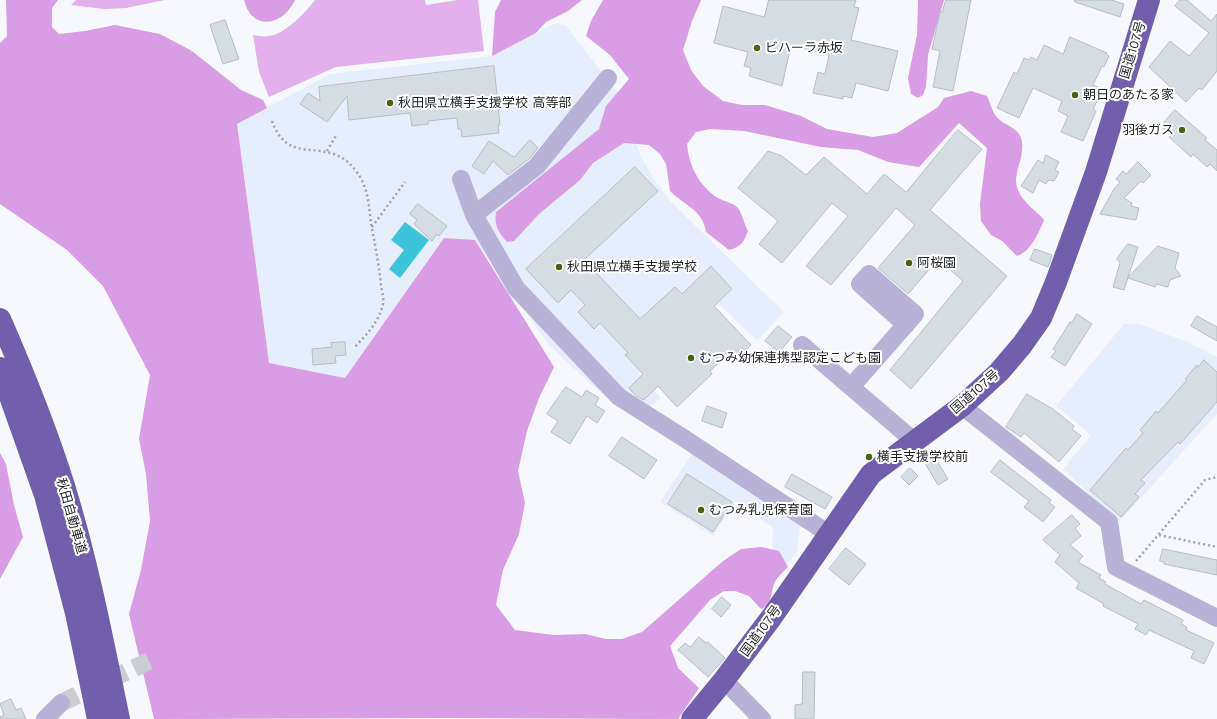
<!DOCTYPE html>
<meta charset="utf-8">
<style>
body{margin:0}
canvas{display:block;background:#f6f8fe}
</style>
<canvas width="1217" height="719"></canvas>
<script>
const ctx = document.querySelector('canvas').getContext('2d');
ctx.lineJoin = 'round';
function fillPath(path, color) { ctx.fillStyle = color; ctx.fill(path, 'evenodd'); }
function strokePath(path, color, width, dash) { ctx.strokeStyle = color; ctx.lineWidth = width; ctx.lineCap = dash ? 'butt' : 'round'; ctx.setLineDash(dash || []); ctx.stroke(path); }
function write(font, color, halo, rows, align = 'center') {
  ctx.font = font + ' "Work Sans","Noto Sans JP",sans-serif'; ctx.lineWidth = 4; ctx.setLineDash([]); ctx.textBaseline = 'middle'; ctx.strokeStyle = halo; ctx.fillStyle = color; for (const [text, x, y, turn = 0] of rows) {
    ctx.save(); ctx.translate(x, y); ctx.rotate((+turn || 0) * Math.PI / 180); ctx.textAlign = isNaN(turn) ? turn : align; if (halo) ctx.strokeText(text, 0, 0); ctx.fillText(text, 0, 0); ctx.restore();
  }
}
fillPath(new Path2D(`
 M554 24 565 25 620 95 641 157 656 182 670 201 784 312 757 341 719 304 638 374 661 398 636 417 596 389 549 345 475 240 444 238 345 378 269 363 237 124 330 74 492 56Z
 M1124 324H1139L1188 342 1217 357V414L1119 522 1063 469 1091 435 1056 406Z
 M694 451 800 520 797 552 781 571 772 566 773 530 771 526 735 502 713 536 660 502Z`), '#e6edfd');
fillPath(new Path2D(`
 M76 0H165L126 8 105 9 71 5Z
 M315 0H425L426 5 458 0H478L484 51 336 67 269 97 259 72 253 35C258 36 264 37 269 36 284 35 306 12 315 0Z`), '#e2b0eb');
fillPath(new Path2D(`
 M6 0H58L52 8V27L59 34 85 31 115 25 160 34 192 51 241 90 263 100 267 108 237 124 269 363 345 378 444 238 475 240 554 367 539 398 527 431 518 471 525 503 519 534 503 570 496 605 515 630 554 635 585 634 606 639H622L642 632 723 561 741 549 761 547 779 551 788 567C784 571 778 576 775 582 770 591 773 605 761 609L749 596 735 591H724L710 600 670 646 678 668 699 688 678 719 447 718 154 719 129 614 141 570 150 521 146 474 139 439 150 375 103 286 67 250 0 204V43L7 36Z
 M244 0H295C283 26 252 32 244 0Z
 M501 0H582L568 11 546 22 536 33 492 56 495 12Z
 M603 0H701L692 21 683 50 691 70 703 86 723 101 742 105H765L801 116 827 129 873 137 897 133 938 107 944 98 971 91 987 96C990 102 992 111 996 116 1002 125 1017 126 1021 138 1027 156 1011 173 1018 190 1023 203 1036 210 1044 220 1038 234 1031 251 1017 256L1002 241 991 235 981 221 980 204 987 148 959 123 919 167 888 162 858 150 821 147 744 131 710 129 696 132 687 144C689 166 699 186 718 198 725 202 732 202 738 208 742 213 744 224 748 231 744 242 741 247 729 250L706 232C703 210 684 205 670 191L666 164 660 154 649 145 624 143 593 163 580 180 539 214 514 241 507 242C498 232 494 225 496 212L599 129 606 106 629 79 610 55 586 36 591 21Z
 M918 0H944L928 55 926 87 923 95 918 98 911 94 908 78 917 35Z
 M0 453 6 464 14 505 23 537 0 579Z`), '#d89de4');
fillPath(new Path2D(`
 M405 222 429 240 400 278 389 269 404 250 391 240Z`), '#3cc4d9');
const building = new Path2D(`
 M769 0H856L854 7 859 8 851 40 898 51 888 91 856 83 852 98 843 96V99L813 93 818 72 825 74 829 55 791 45 782 86 749 76 751 68 744 66 748 52 714 43 723 6 764 17Z
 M946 0H971L953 91 933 87 940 51 932 49 940 12H942Z
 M1075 0H1112L1124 4 1120 17 1075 2Z
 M1180 0H1187L1211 21 1217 14V71L1202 90 1199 88 1186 102 1149 67 1170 41 1189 56 1209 33 1175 6Z
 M225 20 239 59 223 64 210 25Z
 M1070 37 1107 53 1106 54 1109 56 1104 67 1102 66 1093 85 1103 89 1093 109 1096 111 1083 141 1061 132 1068 116 1058 111 1062 101 1033 88 1019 118 997 108 1014 72 1017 74 1024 58 1029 60 1031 57 1037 60 1044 45 1063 54Z
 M494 66 500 125H498L499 133 462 137 461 129H458L457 118 428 121V124L412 126 410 113 349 120 347 96 327 122 300 104 308 93 320 101 319 87Z
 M1175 110 1207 138 1205 140 1217 150V171L1210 164 1207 167 1193 154 1191 157 1169 137 1171 135 1161 126Z
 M958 130 982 149 930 210 1007 276 911 389 890 370 963 281 938 259 908 294 878 268 915 225 896 208 831 285 806 266 848 216 832 203 782 263 759 244 778 221 738 188 768 151 782 156 806 175 824 157 867 194 884 174 906 192Z
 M530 140 538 148 530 158 508 175 493 161 484 174 472 166 489 141 514 157Z
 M1046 155 1059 162 1055 170 1059 172 1054 181 1048 180 1046 184 1039 180 1033 193 1021 186 1038 160 1043 163Z
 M1138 162 1151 175 1143 183 1141 181 1124 198 1132 203 1131 206 1139 208 1136 220 1100 214 1114 189 1120 182 1116 179 1123 171 1126 174Z
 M635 167 658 191 584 260 640 319 675 287 682 294 711 266 732 289 714 306 751 345 735 359 729 353 710 371 712 374 677 407 658 386 644 400 636 396 629 388 643 374 625 355 628 353 600 323 594 329 578 312 585 305 571 290 558 303 526 269Z
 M418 204 447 226 439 236 437 234 432 241 414 224 417 220 410 214Z
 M1128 244 1138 247 1124 290 1113 287 1120 263 1117 259Z
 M1158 246 1179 253 1175 268 1181 276 1170 280 1168 287 1156 284 1155 287 1128 278Z
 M1035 249 1052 255 1048 267 1030 260Z
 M1077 314 1092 324 1065 366 1051 357 1056 351 1053 349 1070 322H1072Z
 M1197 316 1217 327V341L1191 326Z
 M778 326 792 337 779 352 765 341Z
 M345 342 346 355 335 356 336 363 313 365 312 349 332 347 331 343Z
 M1204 360 1217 372V402L1180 444 1178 442 1141 480 1145 483 1135 494 1139 497 1121 517 1090 490 1126 448 1128 450 1143 433 1140 430 1156 411 1158 413 1187 380 1185 379 1197 365 1198 367Z
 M566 387 582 397 586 390 599 398 595 405 605 411 597 423 587 416 570 444 551 432 558 421 547 414Z
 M1027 394 1053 409 1074 426 1072 429 1081 436 1059 462 1024 433 1021 437 1006 427Z
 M707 406 727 413 722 428 702 421Z
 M622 437 657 460 644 479 609 456Z
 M936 459 948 479 938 485 926 465Z
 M1000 460 1051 500 1049 503 1055 507 1043 522 1024 507 1029 501 991 472Z
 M910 468 918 476 909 485 901 477Z
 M687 474 732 502 713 532 668 504Z
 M792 474 832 497 825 509 785 487Z
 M1072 515 1080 524 1075 528 1081 536 1070 545 1083 556 1078 562 1101 575 1099 578 1106 582 1105 584 1141 604 1144 600 1183 620 1181 624 1187 627 1186 630 1214 643 1204 664 1191 658 1194 651 1149 630 1146 635 1135 629 1138 624 1103 606 1104 604 1076 588 1079 583 1055 562 1060 555 1043 540Z
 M846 548 866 564 849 585 829 569Z
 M1163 549 1217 560V575L1164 564V562L1160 561Z
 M722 597 731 605 721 617 712 609Z
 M699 637 706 643 708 642 725 658 708 677 678 650 685 643 690 647Z
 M803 672H815L814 719H795V705L802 704Z
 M11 699 16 710 21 708 26 719H0V717L4 715 0 704Z`);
fillPath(building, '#d5dde3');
strokePath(building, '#b5bdc3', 1);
strokePath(new Path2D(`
 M61 703 149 661`), '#cbcdd2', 18, [18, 9]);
strokePath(new Path2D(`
 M272 121C288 166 321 138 349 163 355 169 361 177 364 185 370 200 369 214 372 229 376 248 379 267 381 286 382 292 384 299 383 304 379 322 367 334 355 347
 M327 151 337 134
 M372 227 405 182
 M1159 535 1217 547
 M1136 561 1205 480 1217 477`), '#9fa1a6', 2.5, [2, 3]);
strokePath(new Path2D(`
 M461 179 474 215 516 288 619 397 679 435 829 534
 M474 215 537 166 608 78
 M802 345 914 441
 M851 387 915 314 869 274 860 284 906 325
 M962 406 1109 522 1116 567 1217 618
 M724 680 762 719
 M45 719 61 703`), '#b8b2d7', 18);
strokePath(new Path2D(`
 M0 319C24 374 47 431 65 489 88 564 103 642 119 719
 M0 368 45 495 76 613 98 719
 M692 719 724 680 771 618 871 474 962 406 999 372 1022 345 1041 318 1056 282 1096 172 1149 0`), '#715fab', 22);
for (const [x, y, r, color] of [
 [757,48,4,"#486313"],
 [1075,95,4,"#486313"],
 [390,103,4,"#486313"],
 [1182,130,4,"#486313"],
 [909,263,4,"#486313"],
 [559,267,4,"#486313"],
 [691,358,4,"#486313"],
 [869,457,4,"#486313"],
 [701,510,4,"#486313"]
]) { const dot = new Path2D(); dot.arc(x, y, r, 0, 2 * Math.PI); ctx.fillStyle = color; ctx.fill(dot); strokePath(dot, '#fff', 1.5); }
write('13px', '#1e2023', '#fff', [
 ["ビハーラ赤坂",765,48],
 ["朝日のあたる家",1083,95],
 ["秋田県立横手支援学校 高等部",398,103],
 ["羽後ガス",1174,130,"right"],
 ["阿桜園",917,263],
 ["秋田県立横手支援学校",567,267],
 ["むつみ幼保連携型認定こども園",699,358],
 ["横手支援学校前",877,457],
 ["むつみ乳児保育園",709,510]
], 'left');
write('13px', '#1e2023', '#fff', [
 ["国道107号",1133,50,-73],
 ["国道107号",975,392,-41],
 ["秋田自動車道",71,516,74],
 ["国道107号",761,631,-54]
]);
</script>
